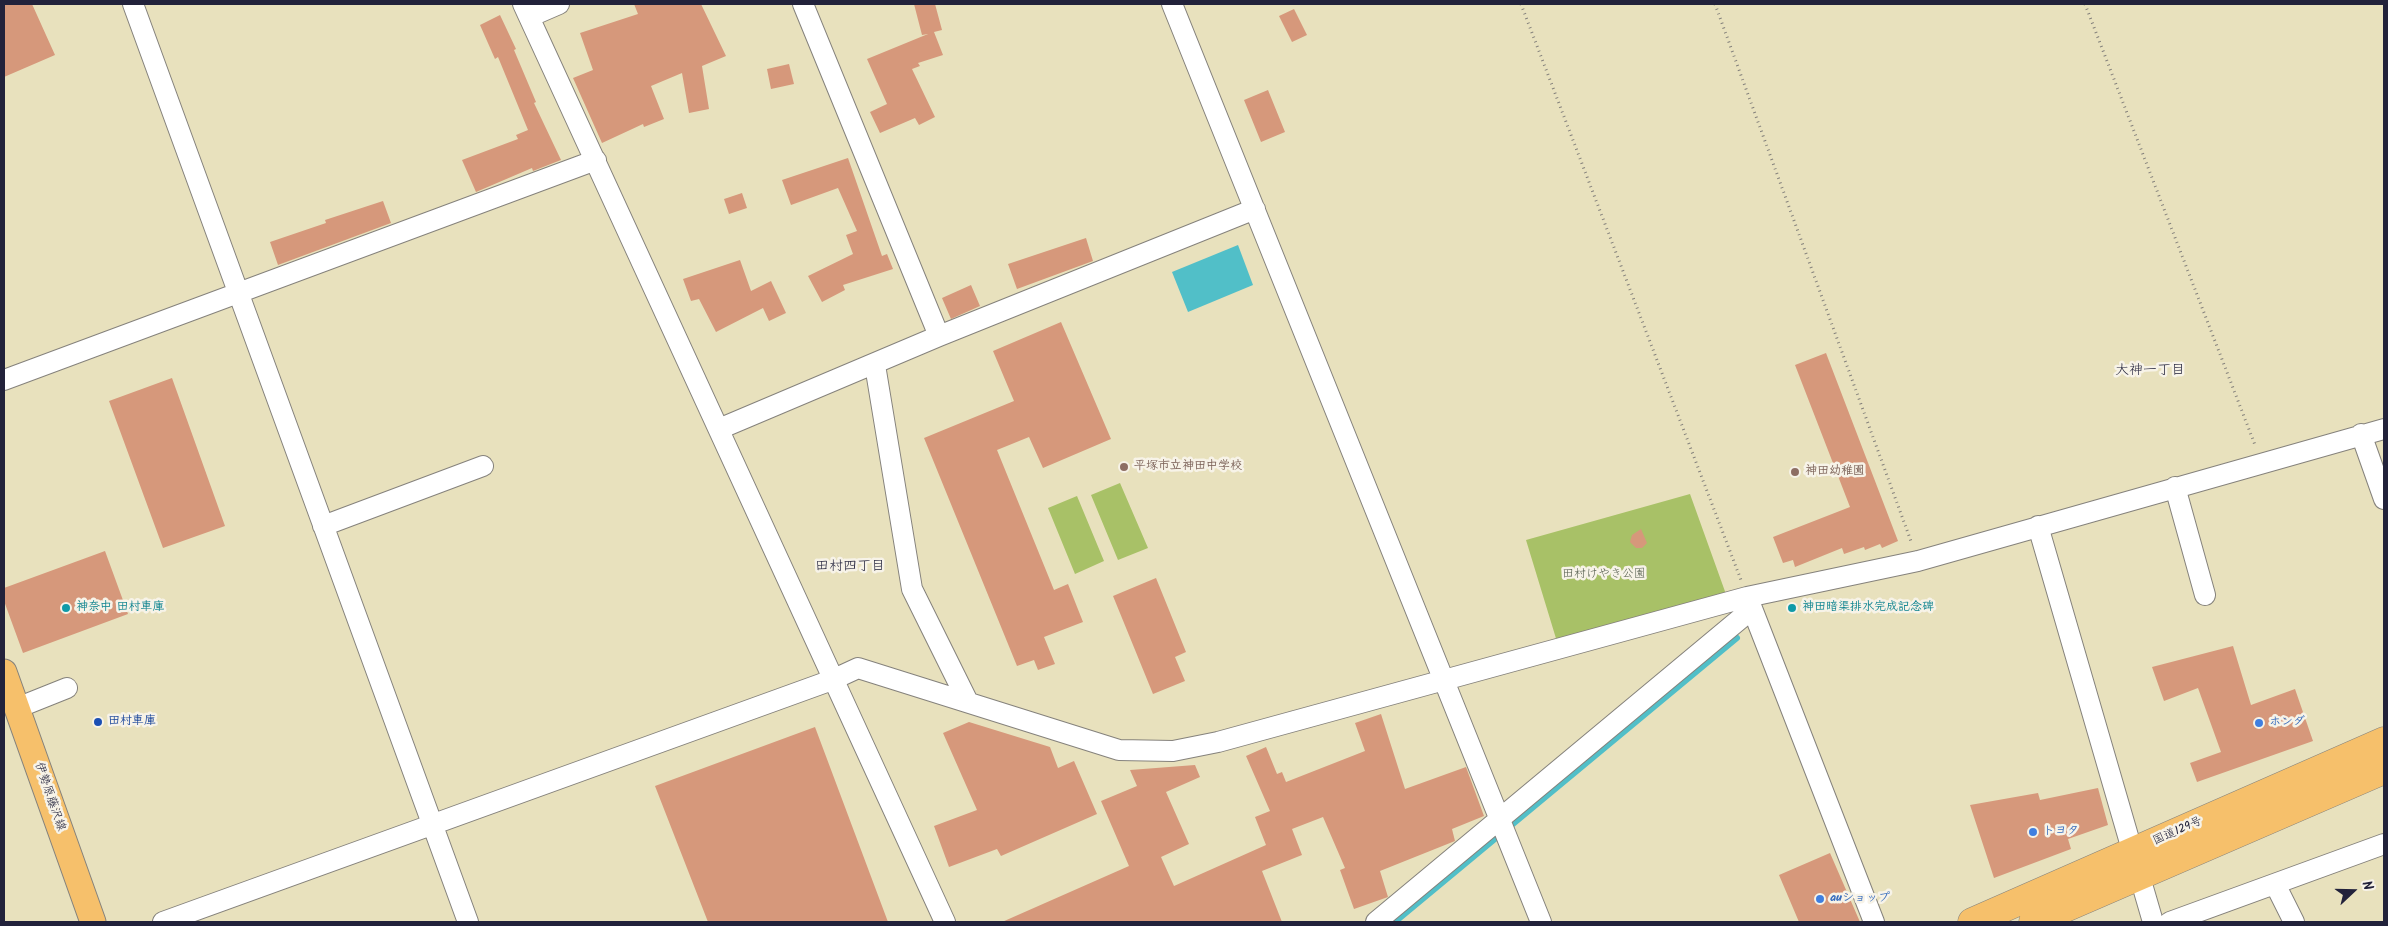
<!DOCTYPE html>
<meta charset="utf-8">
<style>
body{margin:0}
#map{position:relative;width:2388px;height:926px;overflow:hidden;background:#e8e1bd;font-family:Kalam,sans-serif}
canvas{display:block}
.frame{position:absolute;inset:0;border:5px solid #22223b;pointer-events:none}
.north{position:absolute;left:2328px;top:866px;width:50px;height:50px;-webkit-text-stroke:4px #f7f3e8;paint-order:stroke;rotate:69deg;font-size:14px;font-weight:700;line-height:20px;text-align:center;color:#22223b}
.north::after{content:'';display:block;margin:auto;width:18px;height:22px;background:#22223b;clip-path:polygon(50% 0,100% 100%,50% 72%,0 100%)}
</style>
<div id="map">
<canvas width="2388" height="926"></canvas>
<div class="frame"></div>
<div class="north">N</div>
</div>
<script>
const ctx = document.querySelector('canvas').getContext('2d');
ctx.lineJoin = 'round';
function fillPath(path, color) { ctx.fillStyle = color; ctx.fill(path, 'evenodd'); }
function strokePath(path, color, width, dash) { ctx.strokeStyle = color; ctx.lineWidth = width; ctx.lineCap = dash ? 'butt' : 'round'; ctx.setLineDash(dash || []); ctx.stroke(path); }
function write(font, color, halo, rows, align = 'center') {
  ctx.font = font + ' Kalam,"Klee One",sans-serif'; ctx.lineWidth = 5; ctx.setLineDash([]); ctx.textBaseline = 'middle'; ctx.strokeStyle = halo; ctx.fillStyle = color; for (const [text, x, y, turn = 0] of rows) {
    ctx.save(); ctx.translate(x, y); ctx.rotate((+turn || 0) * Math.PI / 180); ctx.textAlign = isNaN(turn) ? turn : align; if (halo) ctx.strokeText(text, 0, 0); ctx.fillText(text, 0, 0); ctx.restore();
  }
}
fillPath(new Path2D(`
 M1120 483 1148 548 1118 560 1091 495Z
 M1690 494 1727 597 1558 645 1526 540Z
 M1077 496 1104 561 1075 574 1048 508Z`), '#a8c167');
fillPath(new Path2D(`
 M1238 245 1253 285 1188 312 1172 272Z`), '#51bfc8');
strokePath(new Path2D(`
 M1395 922 1737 638`), '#51bfc8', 6);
fillPath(new Path2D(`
 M4 4H32L55 55 4 77Z
 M634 4H701L726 56 702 66 709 109 689 113 682 73 651 86 664 119 644 127 643 124 602 143 573 78 593 70 580 33 638 14Z
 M914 4H935L942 30 934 32 943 55 918 63 920 66 912 69 935 117 919 125 915 118 880 133 870 112 887 104 867 59 928 34 922 35Z
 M1294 9 1307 35 1292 42 1279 16Z
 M500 15 516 49 514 50 536 102 534 103 561 160 533 171 532 168 476 192 462 160 518 139 516 135 528 130 498 57 495 59 480 25Z
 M789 64 794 84 771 89 767 69Z
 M1268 90 1285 132 1261 142 1244 100Z
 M848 158 882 256 887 254 893 269 843 285 845 290 822 302 808 276 853 254 846 235 857 231 838 188 791 205 782 180Z
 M742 193 747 208 729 214 724 199Z
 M383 201 391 223 278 265 270 242 326 223 325 220Z
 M1086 238 1093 261 1017 289 1008 264Z
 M740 260 751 291 771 281 786 313 769 321 763 308 716 332 699 299 691 301 683 279Z
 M971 285 980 306 951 319 942 298Z
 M1061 322 1111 439 1043 468 1029 437 997 450 1054 590 1068 584 1083 622 1044 637 1055 664 1038 670 1034 660 1017 666 924 438 1014 401 993 351Z
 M1826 353 1898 541 1882 548 1880 544 1865 550 1864 547 1844 554 1842 548 1795 567 1793 560 1783 563 1773 537 1850 507 1795 365Z
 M172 378 225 526 163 548 109 401Z
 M1641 529 1647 543 1642 548H1636L1630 542 1632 535Z
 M105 551 128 614 23 653 4 601V588Z
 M1156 578 1186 652 1175 657 1185 681 1153 694 1113 596Z
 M2233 646 2251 705 2295 689 2313 741 2197 782 2190 763 2221 752 2198 688 2164 701 2152 667Z
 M1381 714 1405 789 1466 767 1484 816 1452 829 1455 841 1380 871 1388 897 1354 909 1340 870 1345 868 1323 817 1292 829 1302 855 1262 871 1282 922H1002L1129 866 1101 801 1137 786 1130 770 1195 765 1200 777 1166 792 1189 844 1161 857 1174 886 1266 845 1255 817 1270 811 1246 756 1266 747 1277 774 1282 772 1286 782 1365 751 1355 723Z
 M969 722 1050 747 1058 768 1074 761 1097 814 1001 856 997 849 949 867 934 826 977 810 943 733Z
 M815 727 888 922H708L655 786Z
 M2098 788 2108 825 2068 839 2071 849 1994 878 1970 805 2038 793 2040 800Z
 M1830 853 1860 922H1799L1779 875Z`), '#d6987b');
const minor = new Path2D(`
 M133 4 468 922
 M523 4 945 922
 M803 4 939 336
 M1172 4 1541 922
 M529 17 559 4
 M875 365 912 589 968 702
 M4 380 596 160
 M719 429 939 336 1255 209
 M2361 434 2384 499
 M2175 487 2205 595
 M323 526 483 466
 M2038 526 2153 922
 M1748 598 1874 922
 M17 708 67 688
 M2275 884 2294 922
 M163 922 832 680 858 668 1119 750 1173 751 1218 742 1747 597 1918 561 2384 429
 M1376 922 1752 609
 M2170 922 2384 844`);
const major = new Path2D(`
 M4 672 93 922`);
const highway = new Path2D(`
 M1972 922 2384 741
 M2033 922 2384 770`);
strokePath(minor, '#85827c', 22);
strokePath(major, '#85827c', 27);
strokePath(highway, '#85827c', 29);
strokePath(new Path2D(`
 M1521 4 1741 580
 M1715 4 1912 544
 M2085 4 2255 445`), '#85827c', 3, [1, 4]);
strokePath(minor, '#fff', 20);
strokePath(major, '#f6c06b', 25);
strokePath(highway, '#f6c06b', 28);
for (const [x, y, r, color] of [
 [1124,467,5,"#8d6e63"],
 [1795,472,5,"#8d6e63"],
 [66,608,5,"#0f9aa8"],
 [1792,608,5,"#0f9aa8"],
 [98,722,5,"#1a4fb4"],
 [2259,723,5,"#3f7fe0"],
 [2033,832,5,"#3f7fe0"],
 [1820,899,5,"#3f7fe0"]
]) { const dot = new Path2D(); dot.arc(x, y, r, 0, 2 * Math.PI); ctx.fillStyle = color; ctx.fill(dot); strokePath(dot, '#f7f3e8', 2); }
write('bold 12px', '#785e54', '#f7f3e8', [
 ["平塚市立神田中学校",1134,467],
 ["神田幼稚園",1805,472]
], 'left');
write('12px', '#515a4a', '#f7f3e8', [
 ["田村けやき公園",1604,575]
]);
write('bold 12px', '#0d838f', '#f7f3e8', [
 ["神奈中 田村車庫",76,608],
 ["神田暗渠排水完成記念碑",1802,608]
], 'left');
write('bold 12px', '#164399', '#f7f3e8', [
 ["田村車庫",108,722]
], 'left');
write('bold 12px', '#366cbe', '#f7f3e8', [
 ["ホンダ",2269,723],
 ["トヨタ",2043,832],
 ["auショップ",1830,899]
], 'left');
write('12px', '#22223b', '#f7f3e8', [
 ["伊勢原藤沢線",49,797,71],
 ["国道129号",2178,832,-24]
]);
write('14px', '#22223b', '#f7f3e8', [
 ["大神一丁目",2150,372],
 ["田村四丁目",850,568]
]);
</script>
